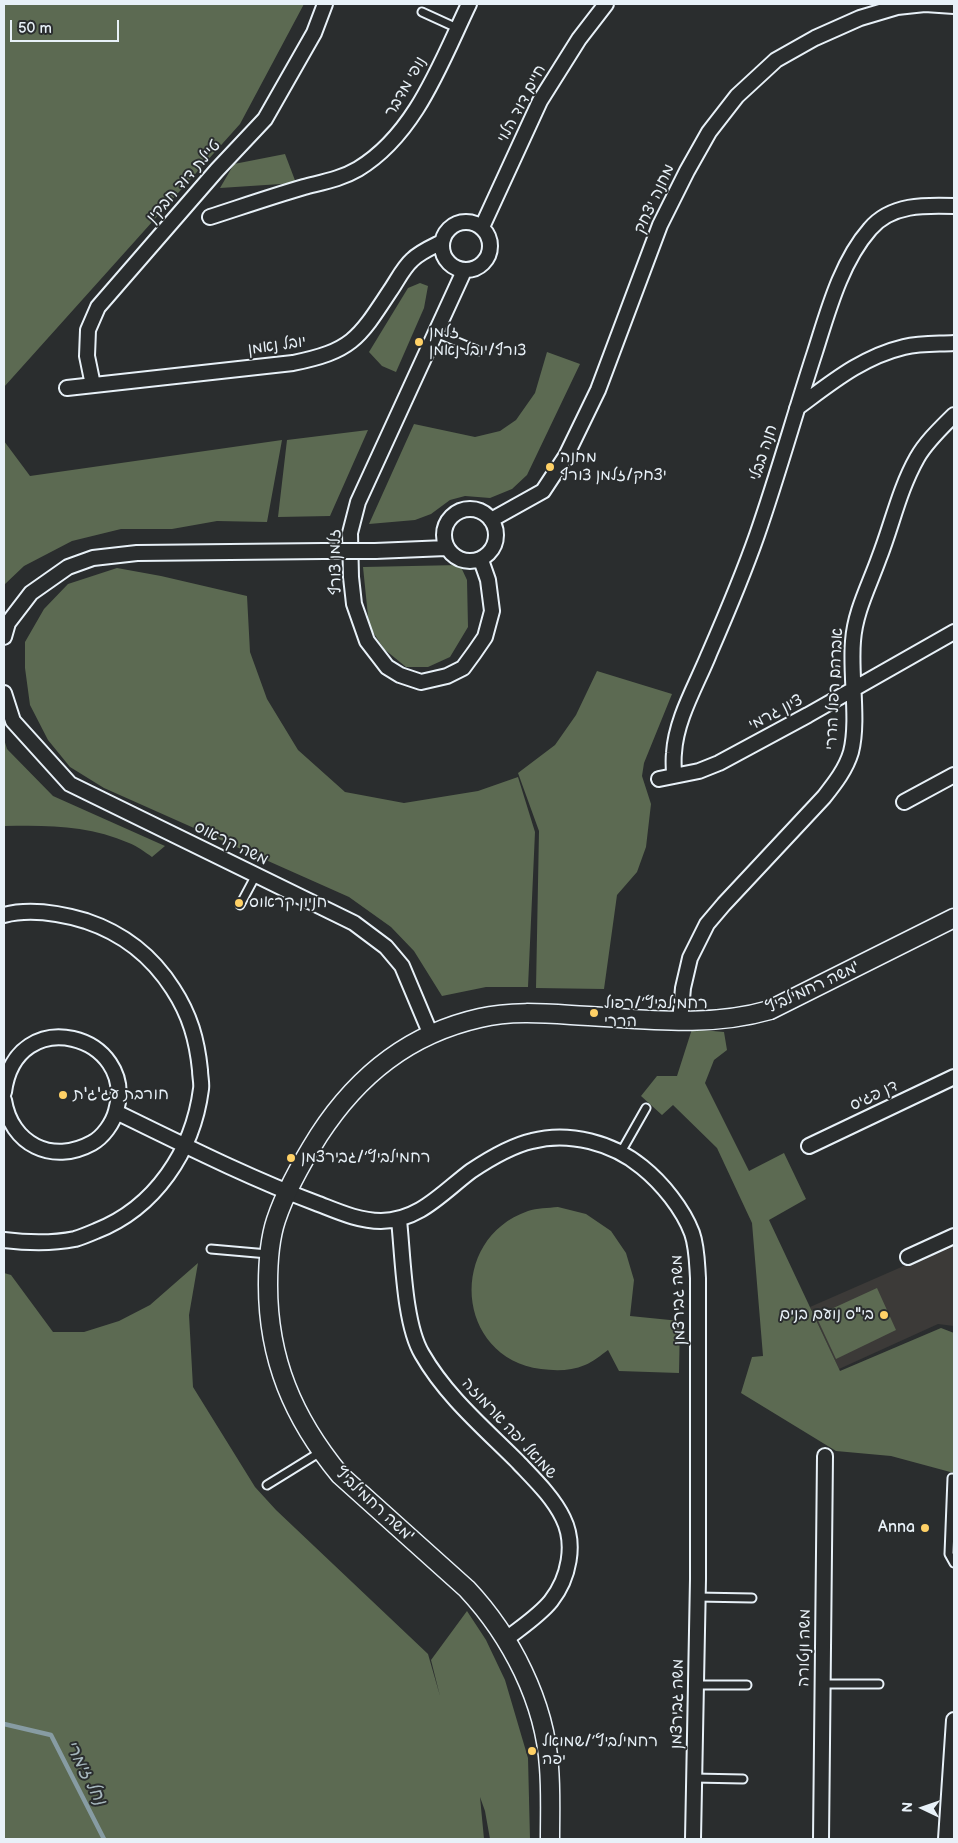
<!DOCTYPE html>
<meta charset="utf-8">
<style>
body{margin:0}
#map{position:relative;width:958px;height:1843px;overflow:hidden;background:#2a2d2e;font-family:"Balsamiq Sans",sans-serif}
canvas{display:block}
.frame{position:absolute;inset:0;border:5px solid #e8f1f8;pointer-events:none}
.north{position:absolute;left:898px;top:1783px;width:50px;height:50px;-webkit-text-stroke:4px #2a2d2e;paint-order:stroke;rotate:273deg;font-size:14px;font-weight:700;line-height:20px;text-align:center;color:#e8f1f8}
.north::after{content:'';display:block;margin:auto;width:18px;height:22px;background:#e8f1f8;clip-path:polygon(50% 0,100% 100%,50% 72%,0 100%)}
.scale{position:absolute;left:10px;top:20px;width:109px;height:22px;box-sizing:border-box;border:2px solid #e8f1f8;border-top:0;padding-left:6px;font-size:15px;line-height:18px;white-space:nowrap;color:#e8f1f8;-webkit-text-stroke:4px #2a2d2e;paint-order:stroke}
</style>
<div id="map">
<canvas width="958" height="1843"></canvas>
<div class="frame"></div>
<div class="north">N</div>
<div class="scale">50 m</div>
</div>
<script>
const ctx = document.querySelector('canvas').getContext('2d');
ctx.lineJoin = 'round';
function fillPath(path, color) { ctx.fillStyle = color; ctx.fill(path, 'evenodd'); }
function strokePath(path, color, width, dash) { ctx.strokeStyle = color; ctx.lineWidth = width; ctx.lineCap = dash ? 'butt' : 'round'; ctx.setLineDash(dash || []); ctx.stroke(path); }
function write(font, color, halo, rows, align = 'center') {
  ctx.font = font + ' "Balsamiq Sans","Playpen Sans Hebrew",sans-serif'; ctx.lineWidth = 4; ctx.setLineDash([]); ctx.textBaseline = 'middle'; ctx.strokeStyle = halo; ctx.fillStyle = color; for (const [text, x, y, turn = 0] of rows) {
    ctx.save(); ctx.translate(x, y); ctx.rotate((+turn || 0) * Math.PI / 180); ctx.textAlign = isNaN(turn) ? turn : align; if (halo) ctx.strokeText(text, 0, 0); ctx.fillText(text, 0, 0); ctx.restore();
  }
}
fillPath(new Path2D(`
 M954 1244V1326L938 1324 839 1369 810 1307Z`), '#3c3a38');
fillPath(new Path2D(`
 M4 4H304L240 124 4 387Z
 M285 154 296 183 220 188 234 164Z
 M420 283 428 286 424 308 396 372 382 366 369 352 408 288Z
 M547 352 580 364 527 475 512 489 490 498 465 496 450 500 431 514 415 520 369 524 414 424 475 437 500 431 516 420 535 393Z
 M368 430 330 516 278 517 287 440Z
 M282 440 267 522 217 521 172 529H121L72 541 24 566 4 585V441L30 476Z
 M460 565 467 580 468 627 450 657 428 667H406L384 649 369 626 363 567Z
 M117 568 161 576 247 596 250 652 267 699 298 750 345 792 404 803 478 791 518 777 535 832 528 987H486L442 996 414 951 391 927 349 897 104 788 70 767 48 740 30 705 25 668V642L44 609 68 584Z
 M597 671 672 694 644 763 642 776 651 804 646 847 637 872 617 895 604 989 536 988 539 831 518 773 555 745 576 715Z
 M4 739 7 749 53 796 165 846 152 857C145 852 137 846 129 843 89 825 47 825 4 826Z
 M692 1029 724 1032 727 1050 714 1060 705 1083 749 1171 784 1153 806 1199 769 1220 840 1371 941 1328 954 1333V1473L891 1456 836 1451 741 1393 752 1357 763 1356 752 1223 717 1148 673 1105 662 1115 641 1096 657 1076H677Z
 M558 1207 586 1214 611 1231 626 1253 634 1280 630 1316 680 1321 679 1373 619 1371 608 1350C601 1355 593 1362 585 1365 571 1371 556 1371 541 1369 455 1358 447 1239 528 1211 537 1208 548 1208 558 1207Z
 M198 1263 189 1315 193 1387 255 1487 276 1510 428 1654 440 1696 431 1660 467 1611 486 1640 505 1680 528 1758 530 1839H490L485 1811 480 1797 484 1839H4V1273L11 1275 53 1332H84L119 1321 150 1305Z
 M877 1288 896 1330 836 1359 816 1316Z`), '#5c6a52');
strokePath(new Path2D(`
 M4 1724 51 1735 104 1839`), '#879ca3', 4.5);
const service = new Path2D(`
 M422 12 457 28
 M436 333 479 351
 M240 905 256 875
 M621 1152 646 1108
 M211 1249 268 1254
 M952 1478 949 1554 954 1563
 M267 1485 322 1451
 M697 1597 752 1598
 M822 1684H879
 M696 1685H747
 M694 1778 743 1779`);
const minor = new Path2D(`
 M210 217C241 207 273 196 304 187 323 182 341 179 358 169 416 134 441 62 469 4
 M442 246a24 24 0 1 1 48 0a24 24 0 1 1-48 0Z
 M482 227 540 101 579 39 606 4
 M464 271 358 502 350 533 351 577 354 604 367 641 387 667 400 675 421 682 447 676 463 668 474 653 485 637 492 611 488 580 481 560
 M93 385 87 356 88 330 98 307 217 170 265 119 314 33 325 4
 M67 388 293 363C351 351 358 340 390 291 397 281 403 268 412 260 420 252 432 247 442 242
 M797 408C831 383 862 357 904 347 921 343 937 344 954 343
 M444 535a26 26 0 1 1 52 0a26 26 0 1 1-52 0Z
 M491 520 543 491 566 456 598 390 660 225 687 171 709 132 737 96 776 60 815 38 860 18 897 7 925 4 954 6
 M375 551 446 548
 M4 637 8 623 31 593 68 567 93 558 137 553 323 551
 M4 693 13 721 70 784 354 923 386 947 402 966 431 1035
 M674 776C674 769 673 761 674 753 676 719 696 686 709 654 726 615 743 575 757 535 778 475 795 413 815 352 828 311 841 262 870 229 891 204 925 205 954 206
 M659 779 699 771 719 763 808 715 954 632
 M904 802 954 775
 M4 915C31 908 59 913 86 921 122 933 152 956 173 989 190 1015 197 1040 200 1070 200 1077 202 1083 201 1089 193 1151 155 1208 96 1231 89 1234 82 1237 75 1239 50 1244 28 1243 4 1240
 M680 1022 683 988 690 958 707 924 724 904 824 797C835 783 846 769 851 752 859 721 850 675 853 641 855 612 869 586 879 558 892 525 899 490 917 458 926 442 941 428 954 415
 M4 1092C16 1001 138 1035 116 1111 113 1123 103 1137 92 1143 52 1165 11 1144 4 1100
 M116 1112C182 1144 247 1177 316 1203 337 1211 358 1221 381 1221 419 1221 443 1192 471 1171 489 1159 510 1146 532 1141 569 1131 613 1143 642 1167 662 1183 683 1209 692 1233 697 1247 697 1263 698 1278V1579L693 1839
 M809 1146 954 1077
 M399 1220C403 1257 404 1324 422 1354 446 1396 484 1428 518 1462 534 1479 553 1497 563 1518 576 1544 569 1578 551 1601 539 1616 520 1628 505 1640
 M908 1257 954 1236
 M821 1839 825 1456
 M946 1839 954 1720`);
const tertiary = new Path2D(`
 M550 1839C550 1815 551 1791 549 1767 545 1702 511 1636 467 1589L340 1475C293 1418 268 1359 268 1285 268 1263 269 1241 276 1220 286 1190 302 1162 319 1135 358 1075 409 1034 480 1018 509 1011 541 1013 571 1015 638 1018 704 1029 770 1010L954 918`);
strokePath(service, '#e8f1f8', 11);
strokePath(minor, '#e8f1f8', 18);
strokePath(tertiary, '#e8f1f8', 21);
strokePath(service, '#2a2d2e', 7);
strokePath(minor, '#2a2d2e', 14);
strokePath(tertiary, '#2a2d2e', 18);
const minorBridge = new Path2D(`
 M323 551H375`);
strokePath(minorBridge, '#e8f1f8', 18, []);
strokePath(minorBridge, '#2a2d2e', 14);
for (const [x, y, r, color] of [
 [419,342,5,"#ffd166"],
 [550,467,5,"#ffd166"],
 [239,903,5,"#ffd166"],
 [594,1013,5,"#ffd166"],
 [63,1095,5,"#ffd166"],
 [291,1158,5,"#ffd166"],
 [884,1315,5,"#ffd166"],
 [925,1528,5,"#ffd166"],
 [532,1751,5,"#ffd166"]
]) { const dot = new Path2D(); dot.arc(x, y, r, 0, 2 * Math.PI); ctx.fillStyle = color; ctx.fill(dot); strokePath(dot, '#2a2d2e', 2); }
write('16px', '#e8f1f8', '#2a2d2e', [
 ["נופי מדבר",406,87,-60],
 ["חיים דוד הלוי",522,104,-62],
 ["טיילת דוד חבקין",184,182,-49],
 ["מחנה יצחק",655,199,-65],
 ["יובל נאמן",277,346,-8],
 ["חנה בבלי",764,453,-72],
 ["זלמן צורף",336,562,-91],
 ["אברהם רפול הררי",835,689,-87],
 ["ציון גרמי",776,713,-28],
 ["משה קראוס",231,844,26],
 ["משה רחמילביץ'",813,988,-25],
 ["דן פגיס",874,1096,-25],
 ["משה גבירצמן",679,1300,-92],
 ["שמואל יפה ארמוזה",509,1429,47],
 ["משה רחמילביץ'",374,1505,43],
 ["משה ונטורה",805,1648,-89],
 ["משה גבירצמן",678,1704,-89]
]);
write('16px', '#e8f1f8', '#2a2d2e', [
 ["זלמן",429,333],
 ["צורף/יובל נאמן",429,351],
 ["מחנה",560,458],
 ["יצחק/זלמן צורף",560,476],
 ["חניון קראוס",249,903],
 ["רחמילביץ׳/רפול",604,1004],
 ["הררי",604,1022],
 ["חורבת עג'ג'ת",73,1095],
 ["רחמילביץ׳/גבירצמן",301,1158],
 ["בי\"ס נועם בנים",874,1315,"right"],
 ["Anna",915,1528,"right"],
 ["רחמילביץ׳/שמואל",542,1742],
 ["יפה",542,1760]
], 'left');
write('italic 18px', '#a7b8bf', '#2a2d2e', [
 ["נחל זימרי",85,1773,63]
]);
</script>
